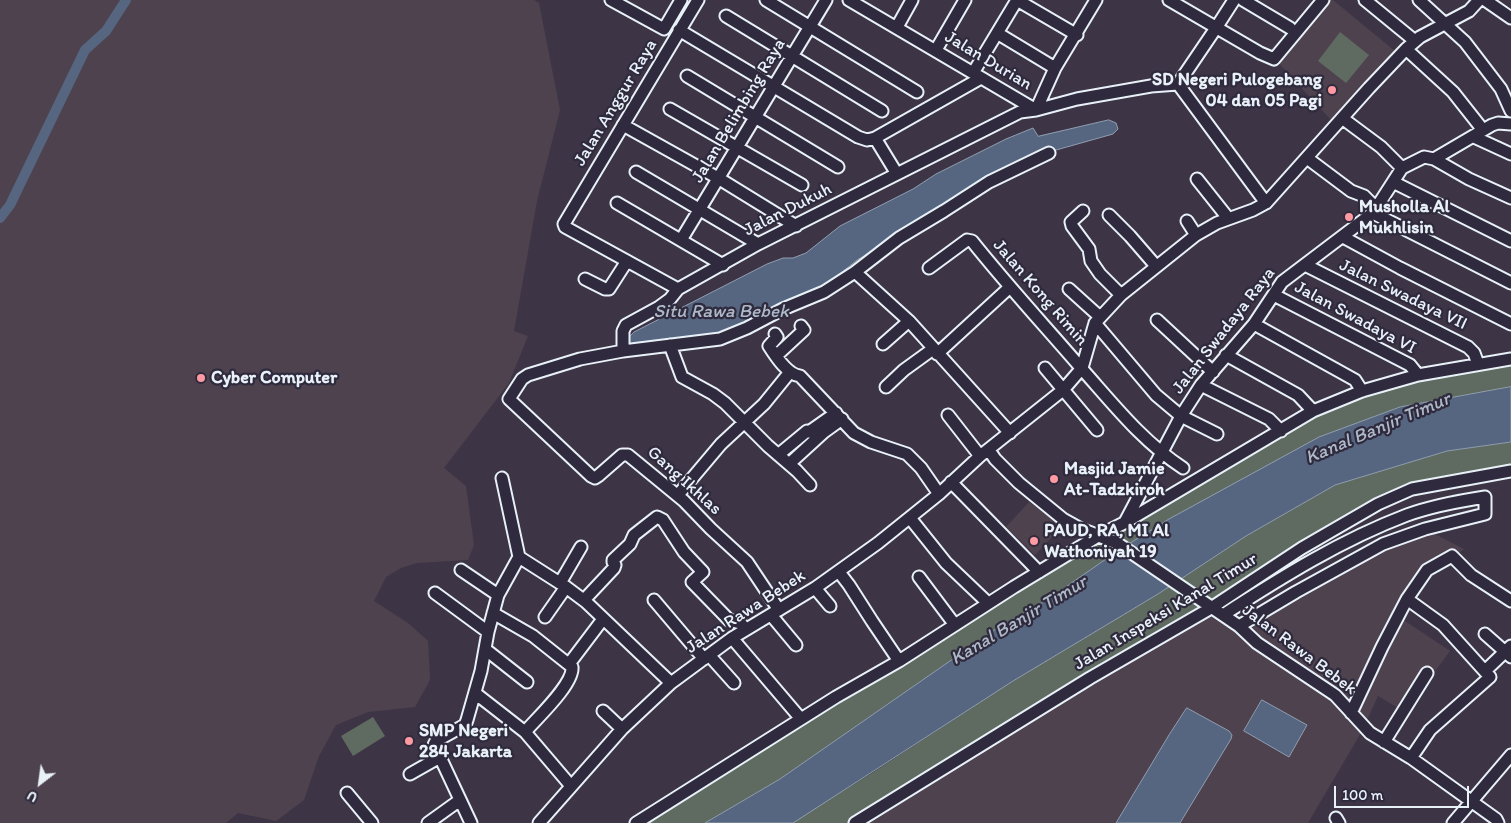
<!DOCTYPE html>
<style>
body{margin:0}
#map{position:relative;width:1511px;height:823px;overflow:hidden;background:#3d3545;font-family:Itim,sans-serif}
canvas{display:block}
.north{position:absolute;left:15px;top:758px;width:50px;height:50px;-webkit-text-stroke:4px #2f2a3d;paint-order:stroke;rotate:210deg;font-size:14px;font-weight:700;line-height:20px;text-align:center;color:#e8f1f8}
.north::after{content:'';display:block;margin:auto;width:18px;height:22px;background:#e8f1f8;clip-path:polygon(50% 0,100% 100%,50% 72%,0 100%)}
.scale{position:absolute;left:1334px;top:786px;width:135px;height:22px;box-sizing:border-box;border:2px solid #e8f1f8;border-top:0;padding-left:6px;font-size:15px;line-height:18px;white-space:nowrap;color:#e8f1f8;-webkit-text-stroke:4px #2f2a3d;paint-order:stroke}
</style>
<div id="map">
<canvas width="1511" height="823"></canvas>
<div class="north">U</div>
<div class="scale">100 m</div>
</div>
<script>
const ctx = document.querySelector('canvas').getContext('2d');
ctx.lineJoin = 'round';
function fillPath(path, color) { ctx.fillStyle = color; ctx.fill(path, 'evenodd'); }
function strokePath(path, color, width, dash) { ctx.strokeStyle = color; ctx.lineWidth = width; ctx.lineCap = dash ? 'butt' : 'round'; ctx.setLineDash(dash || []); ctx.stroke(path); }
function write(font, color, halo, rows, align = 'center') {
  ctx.font = font + ' Itim,sans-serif'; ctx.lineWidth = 4.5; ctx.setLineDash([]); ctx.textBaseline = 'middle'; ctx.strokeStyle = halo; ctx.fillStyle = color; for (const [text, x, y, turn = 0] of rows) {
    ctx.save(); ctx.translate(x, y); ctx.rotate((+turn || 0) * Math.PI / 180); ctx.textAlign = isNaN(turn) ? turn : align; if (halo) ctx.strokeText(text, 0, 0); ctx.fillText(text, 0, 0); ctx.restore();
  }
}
fillPath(new Path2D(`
 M0 0H534L539 3 560 110 537 201 514 331 528 336 509 383 444 468 466 486 474 545 468 560 417 563 401 568 386 577 374 601 408 623 428 641 430 680 415 707 368 712 336 725 319 756 304 800 276 821 238 813 226 823H0Z
 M1317 0H1333L1396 52 1332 121 1274 58Z
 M1029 502 1062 526 1035 555 1006 527Z
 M1425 529 1464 549 1423 581 1399 617 1450 651 1405 712 1378 696 1362 731 1308 823H857L1211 608 1239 625 1352 561Z`), '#4e424f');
fillPath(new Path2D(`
 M1340 32 1369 55 1346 83 1318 61Z
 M1511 359V387L1400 407 996 629 780 779 705 823H636L1281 431 1362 391Z
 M1511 442V472L1395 495 855 823H792L872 773 1011 682 1158 594 1246 536 1335 485 1447 451Z
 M373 717 385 736 353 756 341 736Z`), '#5f6b60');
const water = new Path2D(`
 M1109 120 1116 123 1118 129 1113 134 1049 152 939 212 857 260 815 294 726 335 631 347 628 343 629 337 634 332 767 264 783 258H793L806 253 840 226 913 189 936 174 1006 139 1033 128 1038 136Z
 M1511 387V442L1447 451 1335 485 1246 536 1158 594 1013 681 793 823H705L780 779 996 629 1047 600 1119 550 1169 519 1319 437 1400 407Z
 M1262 700 1307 725 1289 757 1244 731Z
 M1187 708 1229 731 1232 735 1231 739 1180 823H1116L1169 735Z`);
fillPath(water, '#566680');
strokePath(water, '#909eb0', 1);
strokePath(new Path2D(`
 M0 218 10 205 85 50 106 31 126 0`), '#566680', 10);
const minor = new Path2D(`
 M611 0 664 29 681 0
 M698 0 564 224 565 227 678 289 758 244 1020 112 1036 110 1055 68 1096 0
 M766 0 917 92
 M849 0 1036 110 1077 99 1151 86 1178 84
 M1017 0 1077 35
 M1169 0 1260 53 1274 59 1323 0
 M1243 0 1290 28
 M1365 0 1415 41
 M1419 0 1465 42 1501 89 1511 111
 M1485 0 1511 18
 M726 16 882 111
 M897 27 912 0
 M679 30 858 137 867 140 875 138 897 174
 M997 33 1055 68
 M1406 49 1453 92 1483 130
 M936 50 965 0
 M973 73 1017 0
 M687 76 838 167
 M1178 84 1266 203
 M1178 84 1216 28 1234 0
 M670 109 802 185
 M1342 118 1381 147 1402 168
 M623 125 718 178 796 226
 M1474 137 1511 154
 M875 138 981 78
 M1307 158 1351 191 1364 196 1377 209
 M1434 159 1469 179 1511 198
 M636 172 758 244
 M1197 179 1228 218
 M1393 182 1511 241
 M617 203 723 265
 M1083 211 1071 222 1072 226 1089 249 1091 261 1100 274 1121 295
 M1373 213 1511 283
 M1109 215 1130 236 1156 266
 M1187 221 1196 235
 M1343 237 1400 268 1511 324
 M681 240 826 0
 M1305 265 1468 347 1474 353 1478 364
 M929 268 967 240 972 241C1007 285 1045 326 1082 369 1114 405 1143 442 1183 468
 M855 272 909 321 1010 433
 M585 279 605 289H609L627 261
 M678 289 670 299 659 307 626 325 623 331V351L720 339 747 328 783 309 824 292 855 272 899 238 944 211 989 182 1049 153
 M1069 289 1100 317
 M1274 295 1410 365 1418 375
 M1157 320 1213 372
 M1095 323 1156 395 1181 416 1217 434
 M1254 324 1355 380 1362 391
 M775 334 777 337 769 346C776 357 788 375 800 376L854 433 871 442 907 454 921 468 939 494
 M883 344 909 321
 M670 345 682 377 713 394 725 403 768 446 797 471 810 485
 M623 351 580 359 528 375 522 379 509 399 591 476 595 478 598 476 622 455H628L684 501 711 529 747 562 779 610
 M937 354 1010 287
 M1226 355 1298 395 1313 411
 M776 356 804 330 801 326
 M1045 368 1097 430
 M1201 385 1269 419 1281 431
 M886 387 904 370 933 349
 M948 415 980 456
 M989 450 995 459 1019 483 1063 519 1081 529 1117 543 1239 626 1257 643 1335 695 1370 733 1411 758 1496 819 1498 823
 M778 455 807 431 809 432 836 413
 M789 464 824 432 842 419
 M502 478 519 557 566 587 586 602 671 683
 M951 482 1039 572
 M678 495 721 444 764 404 790 372
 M910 518 946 563 988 603
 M1125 522 1181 416 1201 385 1254 324 1282 282 1373 213 1402 168 1424 157 1434 159 1492 125 1498 123 1511 124
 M461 570 498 595
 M839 572 849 585 872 621 899 661
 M919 577 955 625
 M560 583 581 547
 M815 588 830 606
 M435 593 488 632
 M1407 599 1443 625 1490 677 1430 730 1411 758
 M584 600 614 568 615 565 613 562V560L630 544 634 535 657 517 663 520 684 552 703 572 692 582 729 620 740 623 746 629
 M654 600 704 659
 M493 613 533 636 572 667C574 684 536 719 525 732
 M771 615 796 645
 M1223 615C1282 577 1341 540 1407 515 1432 506 1459 501 1485 497V514L1425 529 1383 544 1296 592 1239 626
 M545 617 566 587
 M1485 634 1511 657
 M732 638 801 719
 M485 649 527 682
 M709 655 734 683
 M569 664 603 619
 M1485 671 1511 646
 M475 693 525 732 571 786
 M603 711 622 729
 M1351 713 1382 647 1407 599 1427 570 1452 556 1471 575 1511 601
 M1384 742 1427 673
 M410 774 440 757
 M347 793 372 823
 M1336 818 1339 823
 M428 823 460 800
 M471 823 440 757C436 751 431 748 436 741L465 725 467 720 481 671 488 632 498 595 519 557
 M539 823 622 729 671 683 732 638 815 588 878 543 939 494 980 456 1063 390 1082 368 1095 323 1121 295 1196 235 1217 223 1253 210 1266 203 1369 88 1406 49 1420 37 1469 11 1479 0
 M636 823 836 697 899 661 1014 587 1098 536 1124 523 1313 411 1362 391 1418 375 1511 359
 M855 823 1090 678 1211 608 1302 548 1378 504 1412 489 1511 471
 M1453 823 1511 755`);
strokePath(minor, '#e8f1f8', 15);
strokePath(minor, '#2f2a3d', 11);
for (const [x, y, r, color] of [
 [1332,90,5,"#ff9aa2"],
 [1349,217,5,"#ff9aa2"],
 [201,378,5,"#ff9aa2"],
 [1054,479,5,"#ff9aa2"],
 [1034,541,5,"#ff9aa2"],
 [409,741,5,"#ff9aa2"]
]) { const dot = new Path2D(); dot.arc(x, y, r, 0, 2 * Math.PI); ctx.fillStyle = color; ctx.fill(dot); strokePath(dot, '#2f2a3d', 2); }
write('18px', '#e8f1f8', '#2f2a3d', [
 ["Jalan Durian",988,61,31],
 ["Jalan Anggur Raya",616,103,-59],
 ["Jalan Belimbing Raya",739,111,-59],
 ["Jalan Dukuh",788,210,-27],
 ["Jalan Kong Rimin",1040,293,49],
 ["Jalan Swadaya VII",1403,295,26],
 ["Jalan Swadaya VI",1355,318,28],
 ["Jalan Swadaya Raya",1224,331,-52],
 ["Gang Ikhlas",684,481,42],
 ["Jalan Rawa Bebek",746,612,-33],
 ["Jalan Inspeksi Kanal Timur",1166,612,-31],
 ["Jalan Rawa Bebek",1299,650,37]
]);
write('bold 18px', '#e8f1f8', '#2f2a3d', [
 ["SD Negeri Pulogebang",1322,80,"right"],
 ["04 dan 05 Pagi",1322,101,"right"],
 ["Musholla Al",1359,207],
 ["Mukhlisin",1359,228],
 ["Cyber Computer",211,378],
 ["Masjid Jamie",1064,469],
 ["At-Tadzkiroh",1064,490],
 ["PAUD, RA, MI Al",1044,531],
 ["Wathoniyah 19",1044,552],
 ["SMP Negeri",419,731],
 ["284 Jakarta",419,752]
], 'left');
write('italic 19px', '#aeb9c8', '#2f2a3d', [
 ["Situ Rawa Bebek",721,312],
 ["Kanal Banjir Timur",1378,429,-23],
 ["Kanal Banjir Timur",1019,621,-31]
]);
</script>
